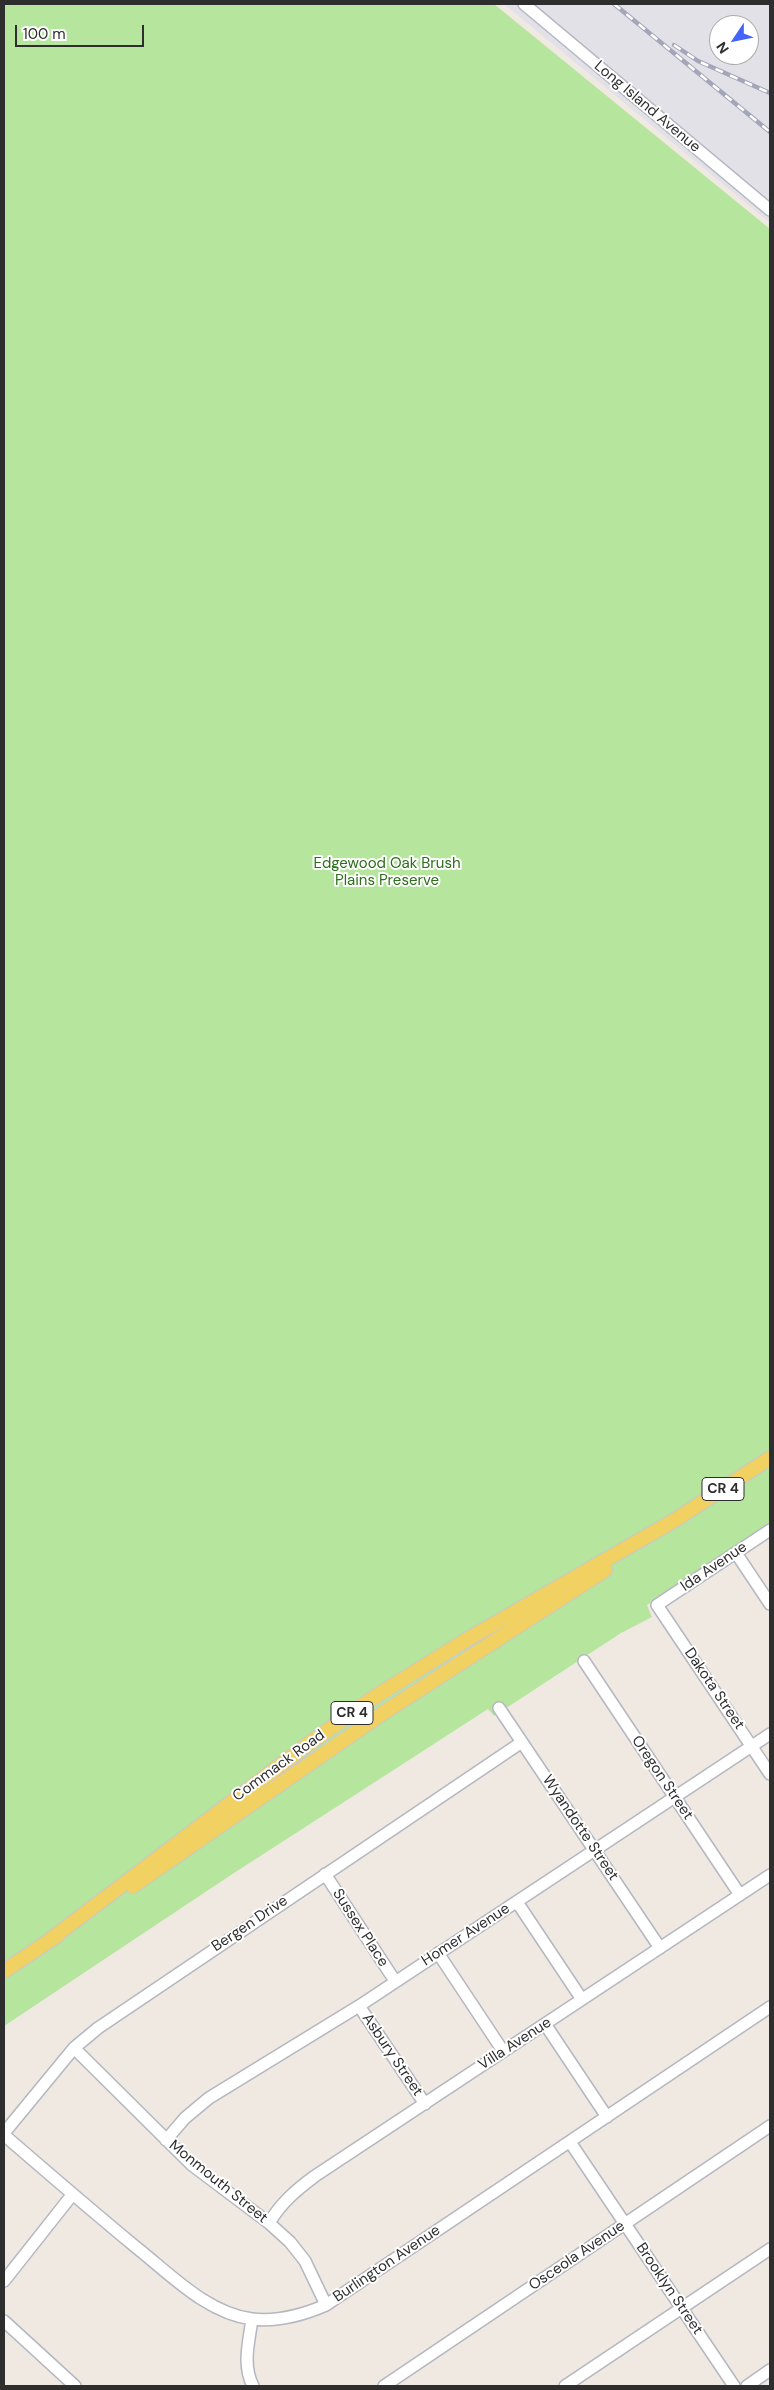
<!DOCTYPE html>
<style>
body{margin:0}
#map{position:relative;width:774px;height:2390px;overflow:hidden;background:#efe9e1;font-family:"DM Sans",sans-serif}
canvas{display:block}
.frame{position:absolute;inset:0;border:5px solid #2e2e2e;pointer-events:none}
.north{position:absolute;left:709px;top:15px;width:50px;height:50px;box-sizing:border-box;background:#fff;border:1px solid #ababab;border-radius:50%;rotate:236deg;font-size:14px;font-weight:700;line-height:20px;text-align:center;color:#2e2e2e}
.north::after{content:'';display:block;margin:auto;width:18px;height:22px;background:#4264fb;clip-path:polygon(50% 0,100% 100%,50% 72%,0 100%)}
.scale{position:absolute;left:15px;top:25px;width:129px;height:22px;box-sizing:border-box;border:2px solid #2e2e2e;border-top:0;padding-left:6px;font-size:15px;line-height:18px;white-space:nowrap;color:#2e2e2e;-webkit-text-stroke:4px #fff;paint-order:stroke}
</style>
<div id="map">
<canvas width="774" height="2390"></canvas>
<div class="frame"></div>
<div class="north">N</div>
<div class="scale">100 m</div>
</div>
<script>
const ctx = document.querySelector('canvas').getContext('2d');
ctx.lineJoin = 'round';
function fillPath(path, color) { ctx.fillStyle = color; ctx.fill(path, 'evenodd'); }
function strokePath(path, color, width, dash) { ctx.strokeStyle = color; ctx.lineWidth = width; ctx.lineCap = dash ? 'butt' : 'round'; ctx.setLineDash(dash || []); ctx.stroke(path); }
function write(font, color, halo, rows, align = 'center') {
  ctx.font = font + ' "DM Sans",sans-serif'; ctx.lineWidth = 4; ctx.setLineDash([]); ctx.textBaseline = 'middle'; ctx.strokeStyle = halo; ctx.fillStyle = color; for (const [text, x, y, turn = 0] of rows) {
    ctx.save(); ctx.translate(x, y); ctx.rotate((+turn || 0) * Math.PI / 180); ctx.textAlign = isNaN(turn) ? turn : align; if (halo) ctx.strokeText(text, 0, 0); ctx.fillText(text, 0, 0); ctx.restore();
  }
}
fillPath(new Path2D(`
 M504 4H770V223ZM719 25H749V55H719Z`), '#e3e1e8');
fillPath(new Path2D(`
 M4 4H494L770 229V1522L647 1605 652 1617 621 1633 494 1716 488 1709 234 1873 4 2026Z`), '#b6e59e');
const minor = new Path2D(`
 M524 4 770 210
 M770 1530 657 1605 770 1774
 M736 1553 770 1604
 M584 1661 740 1895
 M499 1708 660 1948
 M325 1874 395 1981
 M517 1902 581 1998
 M438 1953 503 2051
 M359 2006 425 2104
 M545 2024 607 2117
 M74 2048 192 2165 269 2223 290 2242 305 2261 326 2305
 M4 2133 74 2048 98 2028 522 1742
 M4 2135C48 2173 92 2211 137 2248 171 2275 207 2313 252 2319 278 2322 303 2315 326 2305L770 2007
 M166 2140 185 2118 209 2098 359 2006 770 1734
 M570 2142 734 2386
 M269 2223C281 2203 296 2190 315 2176L770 1875
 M4 2281 72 2195
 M252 2319C249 2342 242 2365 253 2386
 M4 2321 75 2386
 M384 2386 770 2126
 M565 2386 770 2249
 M747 2386 770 2370`);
const major = new Path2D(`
 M133 1886 383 1713 605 1570
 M51 1939 307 1745 373 1698 466 1640 675 1520 770 1458
 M4 1971 58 1935`);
strokePath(minor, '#b4b7c1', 14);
strokePath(major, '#c9c9c9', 16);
strokePath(minor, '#fff', 11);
strokePath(major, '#f2d163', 14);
const rail = new Path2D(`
 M614 4 770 132
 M674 45 698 61 770 93`);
strokePath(rail, '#a3a6b8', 4.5);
strokePath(rail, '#fff', 2.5, [8]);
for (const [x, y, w] of [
 [723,1489,42],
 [352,1713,42]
]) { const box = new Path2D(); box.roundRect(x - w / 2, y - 11.5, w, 23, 4); ctx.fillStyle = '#fff'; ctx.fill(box); strokePath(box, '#2e2e2e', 1); }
write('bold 14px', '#2e2e2e', null, [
 ["CR 4",723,1489],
 ["CR 4",352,1713]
]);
write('15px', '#2e2e2e', '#fff', [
 ["Long Island Avenue",647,107,40],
 ["Ida Avenue",714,1567,-34],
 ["Dakota Street",714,1689,56],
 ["Commack Road",279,1766,-36],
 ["Oregon Street",662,1778,56],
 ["Wyandotte Street",580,1828,56],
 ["Bergen Drive",250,1924,-34],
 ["Sussex Place",360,1928,57],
 ["Homer Avenue",466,1935,-33],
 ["Villa Avenue",515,2044,-33],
 ["Asbury Street",392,2055,56],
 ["Monmouth Street",218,2182,39],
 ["Osceola Avenue",577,2256,-34],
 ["Burlington Avenue",387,2264,-34],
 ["Brooklyn Street",669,2289,56]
]);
write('15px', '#2c6e1b', '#fff', [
 ["Edgewood Oak Brush",387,864],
 ["Plains Preserve",387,881]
]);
</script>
